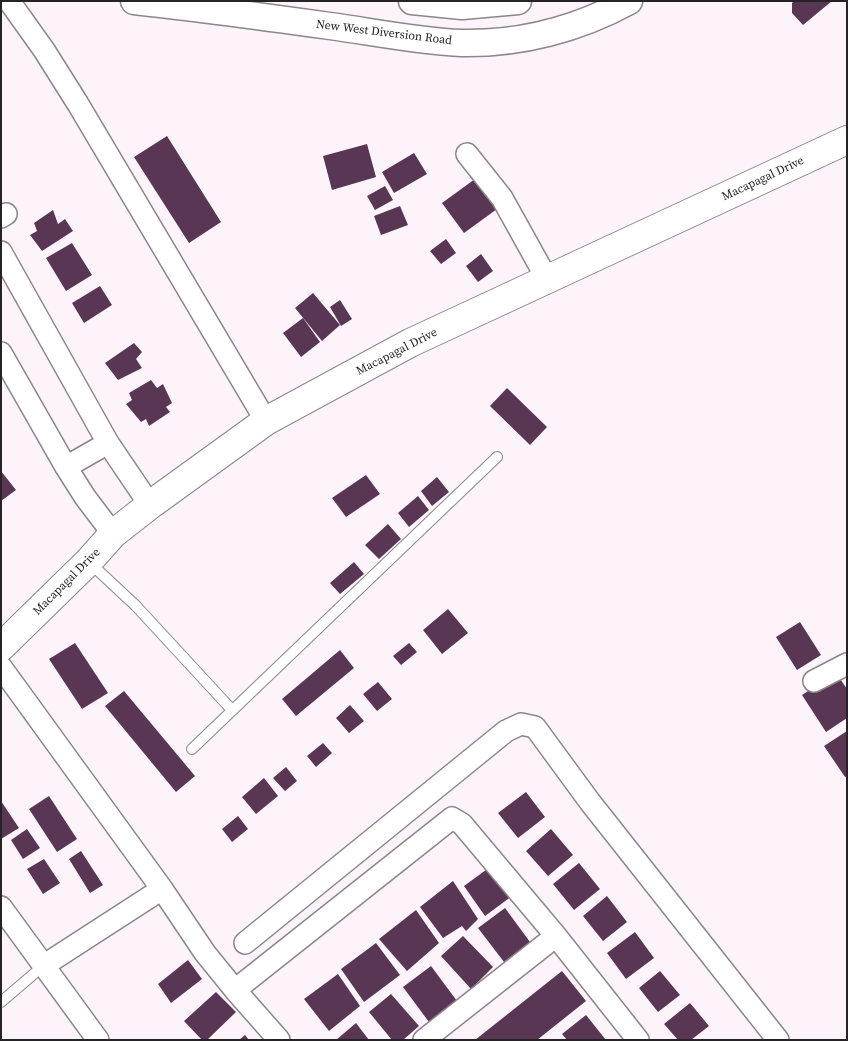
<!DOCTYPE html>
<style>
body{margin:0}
#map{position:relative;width:848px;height:1041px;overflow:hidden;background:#fdf3fb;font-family:"Source Serif 4",serif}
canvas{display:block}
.frame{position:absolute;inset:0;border:2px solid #262326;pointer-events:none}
</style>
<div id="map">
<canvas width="848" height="1041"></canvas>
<div class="frame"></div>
</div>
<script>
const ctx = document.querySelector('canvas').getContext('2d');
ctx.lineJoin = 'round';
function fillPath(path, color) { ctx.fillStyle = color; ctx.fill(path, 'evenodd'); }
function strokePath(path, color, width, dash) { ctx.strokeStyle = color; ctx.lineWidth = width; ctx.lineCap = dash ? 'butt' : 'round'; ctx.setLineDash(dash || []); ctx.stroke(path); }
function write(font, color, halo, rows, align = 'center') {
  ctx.font = font + ' "Source Serif 4",serif'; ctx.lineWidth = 5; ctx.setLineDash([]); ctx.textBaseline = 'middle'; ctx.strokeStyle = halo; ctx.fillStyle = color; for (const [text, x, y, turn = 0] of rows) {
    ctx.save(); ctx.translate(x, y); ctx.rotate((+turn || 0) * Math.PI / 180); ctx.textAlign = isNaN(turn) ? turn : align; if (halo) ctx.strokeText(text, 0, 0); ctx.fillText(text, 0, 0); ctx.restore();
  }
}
fillPath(new Path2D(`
 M794 1H832L803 25 792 13V3Z
 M167 136 221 222 189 243 134 157Z
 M367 144 376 177 332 190 323 156Z
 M414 153 427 174 394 193 382 172Z
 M475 179 497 209 464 233 442 203Z
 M385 186 393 200 375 210 367 196Z
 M400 206 408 225 381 235 374 216Z
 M53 210 58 224 65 219 73 231 42 251 30 235 37 231 34 223Z
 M446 239 456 253 441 264 430 251Z
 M72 243 92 275 66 291 46 258Z
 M481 254 493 271 478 282 466 266Z
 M100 286 112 305 84 323 72 303Z
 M313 293 340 325 322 341 295 308Z
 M340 300 352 319 341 326 330 307Z
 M303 318 320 342 301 357 283 333Z
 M134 343 142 352 136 359 142 368 118 380 105 363Z
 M151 380 157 388 163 384 172 403 166 407 170 412 149 426 146 419 141 422 126 404 132 400 129 393Z
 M507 388 547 427 530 445 490 406Z
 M1 471 16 490 1 501Z
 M366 475 380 494 346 517 332 498Z
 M437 477 449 492 432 506 421 491Z
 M418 496 429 510 409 527 398 513Z
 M388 524 401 539 379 559 365 545Z
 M354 562 364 574 340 594 330 583Z
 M448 609 468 633 442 654 423 630Z
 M800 622 821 655 797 670 776 637Z
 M75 643 108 693 82 709 49 659Z
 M409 643 417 652 401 665 393 656Z
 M340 650 354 668 296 716 282 699Z
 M836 673 847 689V718L826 732 802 695Z
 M378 682 392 699 377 711 363 694Z
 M124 691 195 776 176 792 105 706Z
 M350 705 364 721 349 733 336 718Z
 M847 731V776L845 777 824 746Z
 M323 743 332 753 316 767 307 756Z
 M286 767 297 781 285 791 273 778Z
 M264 778 278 796 256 814 242 797Z
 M526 792 545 817 518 838 498 813Z
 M49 796 77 839 57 852 29 809Z
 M1 801 19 828 1 839Z
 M238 816 248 829 232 842 222 829Z
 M27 829 40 848 23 859 11 840Z
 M551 829 573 855 548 876 526 851Z
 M81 851 103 885 90 893 69 859Z
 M44 859 60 883 43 894 27 869Z
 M579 863 600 889 574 910 553 884Z
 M490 867 512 896 485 916 464 886Z
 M453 881 478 919 466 931 462 926 443 938 420 907Z
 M607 896 627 922 603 941 583 916Z
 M505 908 530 942 504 962 478 928Z
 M416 910 439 943 407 971 379 939Z
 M635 932 654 958 626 979 607 953Z
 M463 936 493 967 471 989 441 956Z
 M376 943 400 975 364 1002 341 969Z
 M188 960 202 979 171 1003 158 984Z
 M431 966 457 1001 429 1022 403 987Z
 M562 971 586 1001 537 1040H475Z
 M660 971 680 995 658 1012 639 988Z
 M338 974 360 1006 329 1031 304 999Z
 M216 992 236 1012 207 1040H202L184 1021Z
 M391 994 419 1026 403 1040H392L369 1012Z
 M690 1003 709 1026 691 1040H678L664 1024Z
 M586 1015 606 1040H567L562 1034Z
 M356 1023 369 1040H336Z
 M245 1035 249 1040H239Z`), '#5a3655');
const service = new Path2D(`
 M89 562 136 606 232 710
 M192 749 497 457
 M1 1002 43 966`);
const minor = new Path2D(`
 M9 1 44 50 78 104 266 421
 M467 154 502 198 547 279
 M1 217 6 214
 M1 252 108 443 150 505
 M1 353 66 467 85 497 113 534
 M66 467 108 443
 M1 667 162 889 205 953 235 990 279 1040
 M814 681 847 664
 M1 907 98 1040
 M245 943 506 731 521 724 535 727 590 802 778 1040
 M43 966 162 889
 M235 990 452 818 462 824 556 936 638 1040
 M424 1040 556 936`);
const tertiary = new Path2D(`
 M134 1C200 8 265 17 330 26 374 32 417 41 462 43 520 44 578 29 629 1
 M412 1 462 6 518 1`);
const secondary = new Path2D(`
 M1 647 88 562 113 534 150 505 266 421 410 343 847 140`);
strokePath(service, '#8d858c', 12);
strokePath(minor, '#8d858c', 24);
strokePath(tertiary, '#8d858c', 29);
strokePath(secondary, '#8d858c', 30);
strokePath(service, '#fff', 10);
strokePath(minor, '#fff', 21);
strokePath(tertiary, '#fff', 26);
strokePath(secondary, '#fff', 28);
write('12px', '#262326', '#fff', [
 ["New West Diversion Road",384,33,7],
 ["Macapagal Drive",763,179,-25],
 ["Macapagal Drive",397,352,-27],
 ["Macapagal Drive",67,582,-45]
]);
</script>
